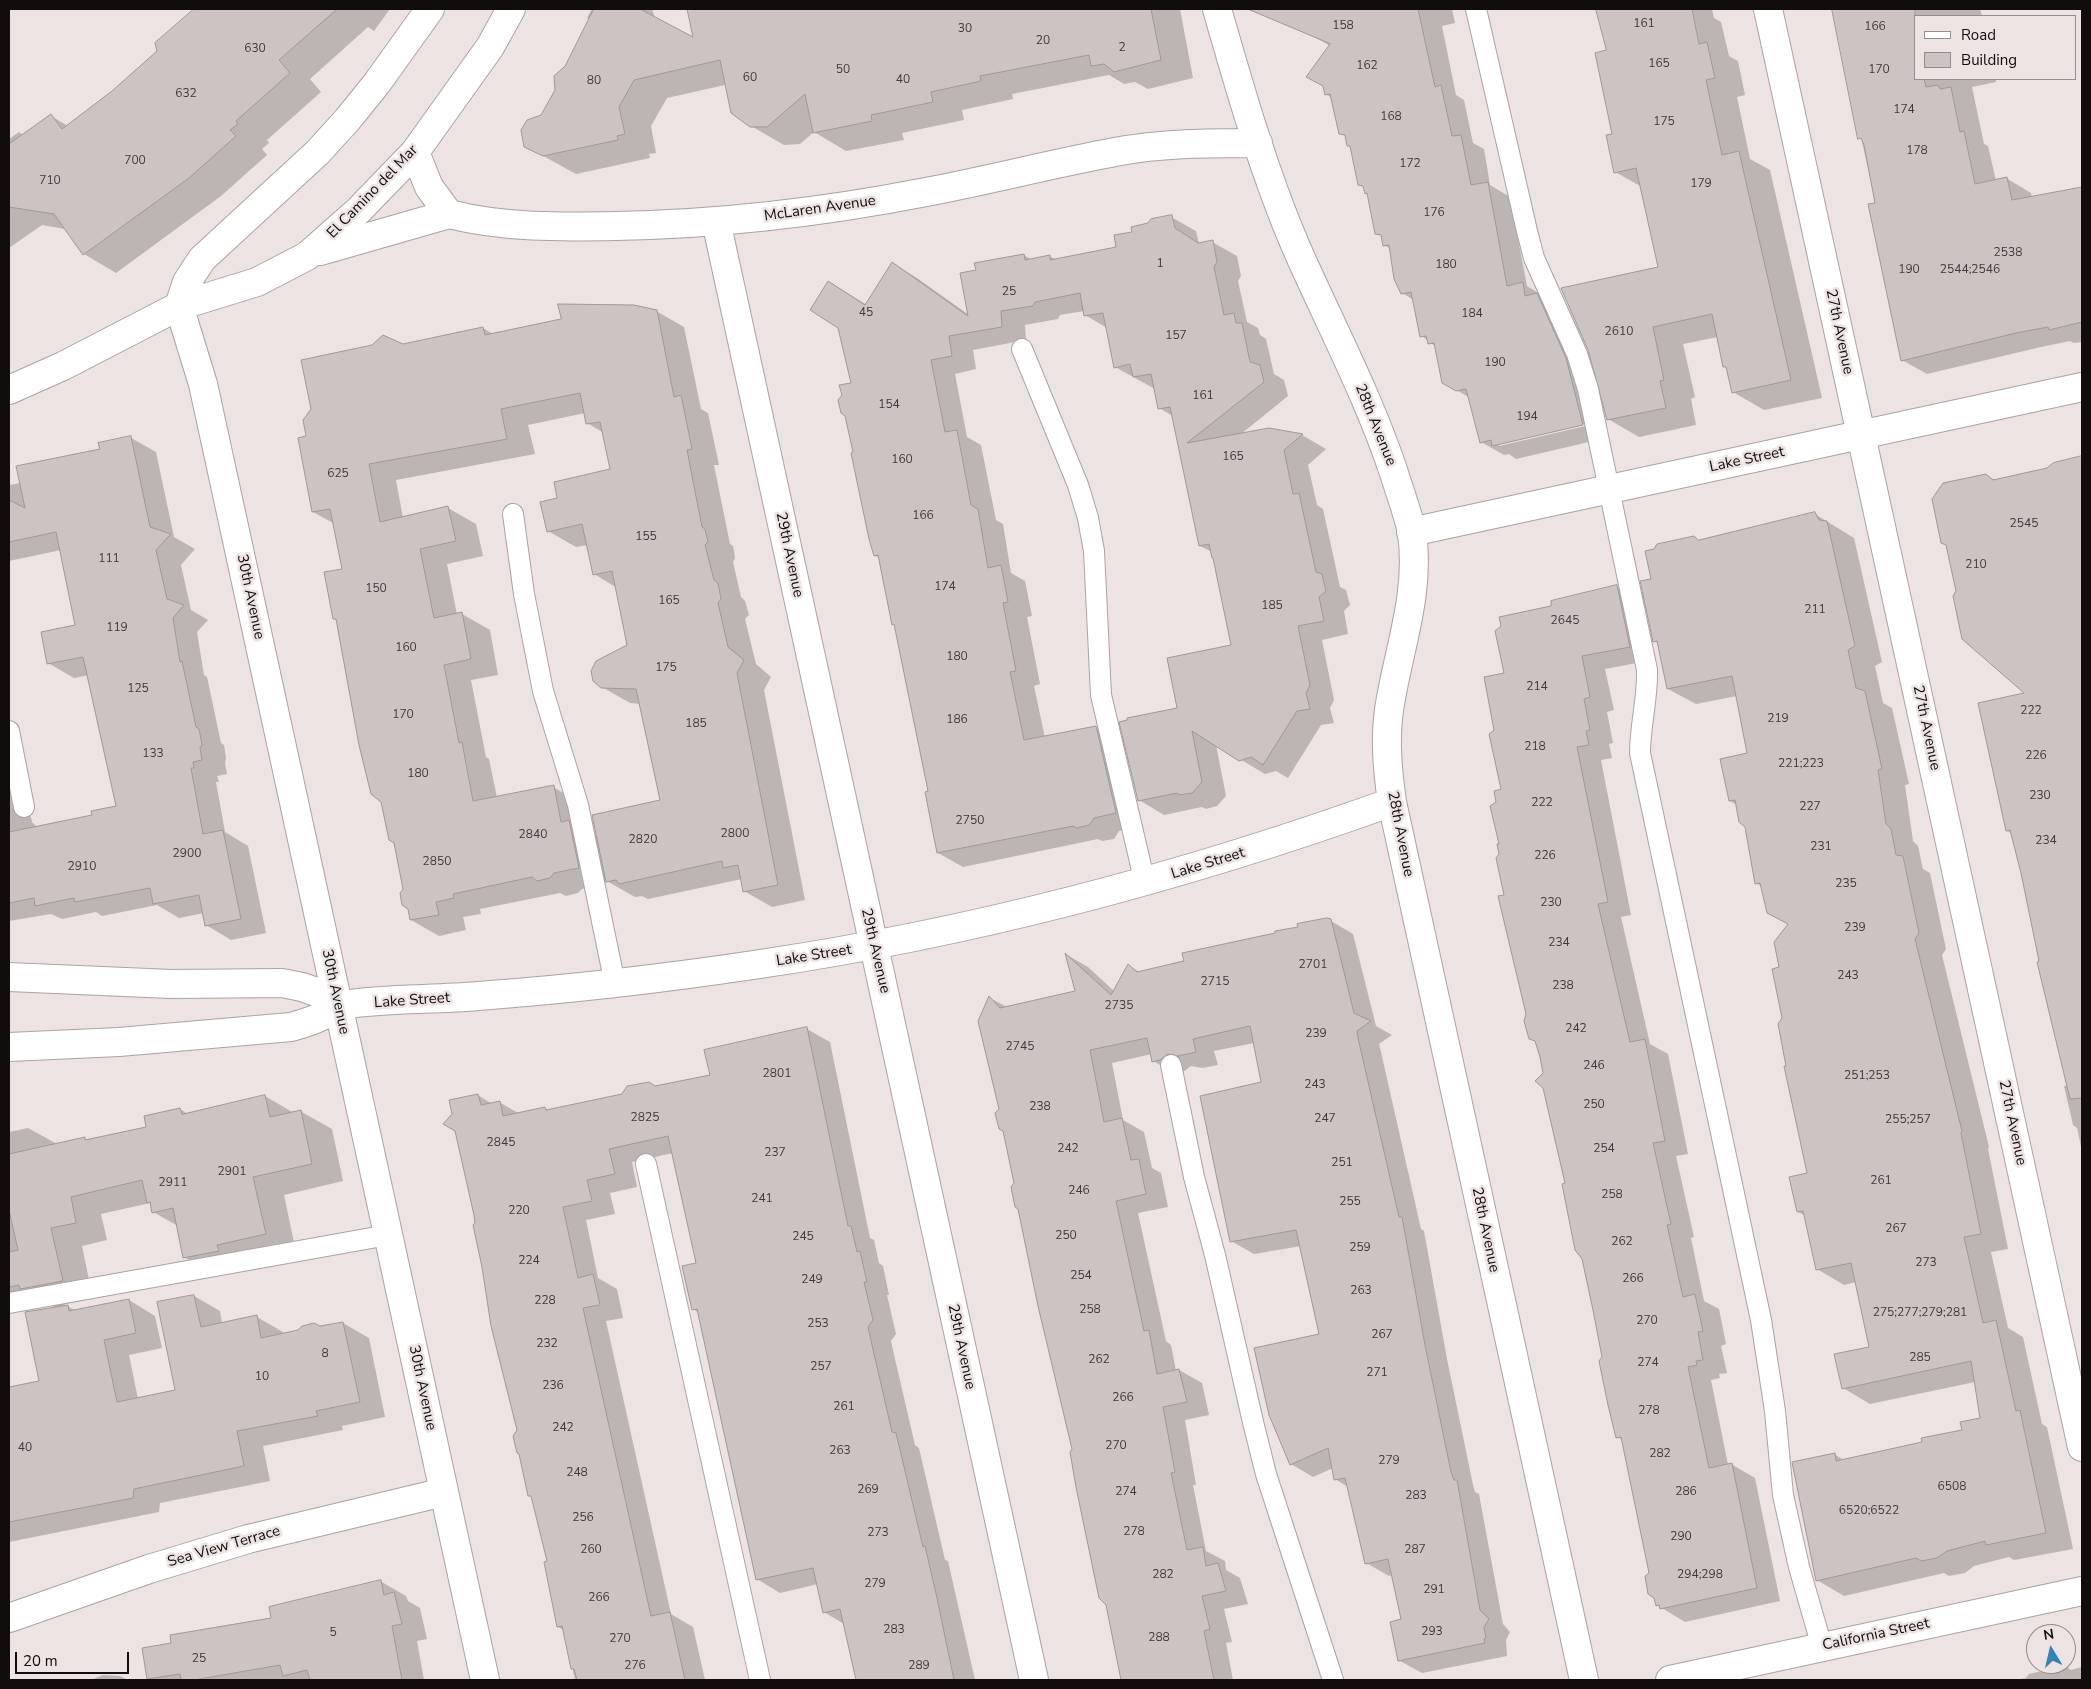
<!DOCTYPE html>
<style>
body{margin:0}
#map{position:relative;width:2091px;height:1689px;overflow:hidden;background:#ece3e2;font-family:"Nunito Sans",sans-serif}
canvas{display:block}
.frame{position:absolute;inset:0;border:10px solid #110d0d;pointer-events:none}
.legend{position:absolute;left:1914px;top:15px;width:162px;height:65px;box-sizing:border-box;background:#ece3e2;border:1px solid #948d8d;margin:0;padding:6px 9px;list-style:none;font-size:15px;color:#110d0d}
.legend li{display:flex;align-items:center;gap:10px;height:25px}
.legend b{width:25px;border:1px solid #948d8d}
.north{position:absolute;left:2026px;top:1624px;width:50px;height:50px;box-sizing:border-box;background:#ece3e2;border:1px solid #948d8d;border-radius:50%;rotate:351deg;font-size:14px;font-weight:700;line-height:20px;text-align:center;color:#110d0d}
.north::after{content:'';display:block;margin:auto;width:18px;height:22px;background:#3781b5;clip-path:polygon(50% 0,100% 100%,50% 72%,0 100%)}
.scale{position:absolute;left:15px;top:1652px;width:114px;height:22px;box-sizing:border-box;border:2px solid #110d0d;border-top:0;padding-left:6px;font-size:15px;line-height:18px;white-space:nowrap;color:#110d0d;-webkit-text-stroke:4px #ece3e2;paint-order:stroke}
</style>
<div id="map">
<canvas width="2091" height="1689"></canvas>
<div class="frame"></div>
<ul class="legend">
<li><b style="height:6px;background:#fff"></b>Road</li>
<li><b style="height:14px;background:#ccc3c2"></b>Building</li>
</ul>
<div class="north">N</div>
<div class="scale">20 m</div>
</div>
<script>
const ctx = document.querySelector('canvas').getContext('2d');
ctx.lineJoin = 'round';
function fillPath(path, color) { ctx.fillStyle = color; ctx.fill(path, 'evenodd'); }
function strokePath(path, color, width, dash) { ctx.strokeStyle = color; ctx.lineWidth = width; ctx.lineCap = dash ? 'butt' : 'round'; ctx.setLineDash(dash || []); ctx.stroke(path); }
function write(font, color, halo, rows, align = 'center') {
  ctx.font = font + ' "Nunito Sans",sans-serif'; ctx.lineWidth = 5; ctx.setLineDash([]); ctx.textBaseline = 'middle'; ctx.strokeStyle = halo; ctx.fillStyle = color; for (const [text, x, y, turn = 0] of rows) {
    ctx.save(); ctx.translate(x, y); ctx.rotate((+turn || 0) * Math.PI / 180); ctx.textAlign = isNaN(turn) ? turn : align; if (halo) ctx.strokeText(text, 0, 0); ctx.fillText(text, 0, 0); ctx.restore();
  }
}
fillPath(new Path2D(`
 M195 9H390L374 31 368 27 310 79 321 92 267 140 269 143 262 149 267 155 221 196 116 273 84 254 65 229 42 225 9 248V139L19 132 23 135 51 116 68 126 113 92 159 51 157 43Z
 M592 9H652L655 18 694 39 688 9H1180L1193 78 1148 89 1135 82 1124 84 1109 75 1012 94 1013 99 962 110 964 120 902 133 904 140 846 151 814 132 800 144 784 145 751 126 725 85 667 98 651 126 656 153 649 154 650 158 576 174 525 146 556 90 590 20 587 18Z
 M1301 9H1452L1455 23 1442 26 1456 95 1464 100 1473 143 1484 149 1490 185 1510 197 1527 286 1545 297 1606 438 1516 459 1509 454 1504 455 1481 442 1470 398 1443 382 1436 347 1422 336 1414 300 1402 293 1391 249 1384 245 1382 236 1376 233 1368 194 1365 187 1359 184 1352 148 1348 146 1346 136 1340 133 1332 98 1326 94 1330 46 1306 32ZM1589 423 1590 425 1499 446V443Z
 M1598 9H1712L1714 18 1721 22 1729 56 1738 61 1745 95 1737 97 1750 159 1770 170 1822 398 1764 410 1733 392 1718 337 1683 344 1695 397 1691 399 1696 425 1639 437 1608 419 1659 268 1642 187 1615 172 1607 51Z
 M1832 9H1980L1982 16H1915V79H1996V82L1972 87 1984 144 1988 146 1996 181 2006 178 2031 193 2032 198 2082 187V342L2074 343 2070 341 2041 347 1927 374 1902 360 1876 204Z
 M1171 217 1196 231 1199 244 1212 242 1237 256 1241 276 1238 281 1247 322 1258 328 1260 335 1266 339 1274 374 1284 380 1288 396 1241 434 1269 429 1302 435 1326 449 1308 465 1317 505 1323 509 1340 587 1346 590 1350 605 1344 611 1348 634 1322 640 1334 700 1330 708 1334 723 1321 725 1288 778 1276 771 1265 774 1216 745 1226 796 1217 806 1206 809 1202 807 1164 815 1139 800 1179 709 1233 646 1215 559 1212 552 1200 546 1173 416 1159 408 1155 389 1115 367 1107 328 1085 315 1084 311 1060 315 1058 319 1025 325 1026 340 973 350 976 369 955 374 967 437 981 445 996 520 1003 524 1011 573 1025 581 1032 616 1027 617 1040 684 1034 686 1045 738 1096 728 1121 742 1140 827 1119 831 1114 839 1102 841 1098 839 963 867 938 853 930 792 895 625 893 624 880 559 875 555 855 452 852 384 829 282 867 305 892 263 917 278 969 315 977 271 1024 255 1032 260 1049 256 1057 260 1118 248 1134 233Z
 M656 311 684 327 701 409 708 413 719 465H714L730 544 733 546 735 558 733 562 741 597 745 601 749 615 745 619 756 664 771 677 764 690 805 900 772 907 744 891 742 879 648 899 642 896 635 897 605 880 606 884 582 889 578 893 566 896 560 893 480 909 481 914 463 917 466 930 439 936 411 920 395 843 382 801 338 621 334 619 343 570 333 523 313 512 307 437 403 345 483 328 493 334ZM585 413 587 423 604 433 612 470 559 499 548 531 576 547 588 545 594 574 617 588 629 646 602 687 630 703 640 704 661 801 598 838 587 832 581 803 553 787 497 798 489 759 486 757 471 680 498 675 490 630 462 614 457 615 447 564 483 556 476 524 448 508 403 518 396 480 535 454 528 425Z
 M131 438 156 452 174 537 195 549 181 565 191 610 208 620 197 632 204 675 207 677 221 743 224 745 226 758 225 763 227 774 217 776 219 782H216L225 832 248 846 266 933 231 940 206 925 204 913 179 918 157 905 102 916 96 912 62 919 51 914 9 921V765L20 772 32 822 38 828 94 816 117 807 89 675 74 678 48 663 77 626 61 550 9 561V485L21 483Z
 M2082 459V1151L2077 1128 2073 1125 2064 1086 2068 1085 2013 834 2007 831 2026 694 1957 592 1986 475 1996 481Z
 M1815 514 1854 538 1882 662 1875 666 1883 703 1892 708 1909 784 1905 785 1913 841 1918 846 1923 869 1930 873 1946 949 1942 955 1989 1147 1988 1149 2008 1249 1991 1252 2008 1328 2023 1337 2042 1424 2047 1427 2073 1549 2014 1560 2009 1557 1974 1566 1965 1573 1949 1576 1944 1573 1844 1596 1817 1580 1834 1454 1844 1460 1923 1443 1964 1431 1981 1419 1975 1382 1870 1404 1843 1388 1870 1348 1856 1282 1844 1285 1817 1269 1806 1216 1798 1212 1808 1174 1788 1067 1784 1018 1781 968 1790 924 1762 887 1756 883 1746 826 1737 805 1730 801 1748 754 1737 696 1696 704 1668 689 1658 643 1654 641 1652 580 1694 537 1700 541Z
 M1617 587 1641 600 1653 660 1605 669 1614 710 1607 712 1613 743 1609 744 1612 758 1601 760 1631 915 1621 917 1650 1044 1668 1054 1688 1154 1676 1156 1694 1237 1691 1238 1704 1301 1719 1309 1726 1344 1721 1346 1727 1373 1719 1374 1720 1378 1711 1380 1728 1465 1731 1464 1755 1478 1780 1601 1685 1622 1657 1605 1623 1440 1617 1437 1603 1357 1544 1074 1536 1042 1530 1038 1500 855 1498 803 1502 790 1496 730 1552 607Z
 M1331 921 1353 934 1376 1026 1392 1035 1379 1044 1381 1052 1421 1229 1424 1231 1447 1359 1473 1485 1475 1492 1479 1494 1503 1624 1510 1632 1506 1640 1507 1656 1422 1673 1400 1661 1402 1620 1392 1575 1389 1576 1366 1563 1348 1487 1335 1479 1333 1468 1313 1477 1291 1464 1320 1335 1301 1246 1254 1254 1231 1241 1262 1083 1254 1043 1214 1051 1218 1065 1202 1068 1191 1066 1183 1072 1176 1074 1153 1061 1152 1054 1112 1063 1123 1120 1144 1132 1152 1168 1161 1173 1168 1207 1138 1213 1166 1341 1171 1345 1176 1371 1179 1370 1202 1383 1209 1415 1185 1420 1196 1485H1193L1206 1551 1225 1561 1226 1570 1240 1578 1248 1604 1224 1609 1232 1642 1226 1643 1233 1680H1122L1000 1109 990 998 1007 1007 1077 992 1067 955 1088 967 1114 991 1129 966 1140 972Z
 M807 1029 830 1042 870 1238 874 1240 879 1263 883 1266 889 1295H887L896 1334 891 1341 895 1359 915 1445 919 1448 945 1560 948 1561 975 1680H856L844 1624 824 1612 818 1584 780 1593 757 1579 699 1313 693 1309 697 1264 673 1153 632 1162 637 1187 610 1193 615 1214 586 1220 598 1278 617 1289 623 1318 606 1321 671 1614 693 1627 705 1680H575L564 1630 558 1627 549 1561 477 1223 478 1095 492 1104 499 1102 520 1114 545 1108 550 1111 711 1076Z
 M265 1096 294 1113 300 1111 332 1129 343 1181 284 1195 296 1252 215 1275 184 1257 178 1226 153 1212 150 1203 101 1214 107 1240 82 1246 93 1299 64 1304 76 1311 129 1300 155 1316 162 1348 129 1355 138 1399 176 1391 194 1296 220 1311 222 1323 257 1317 283 1332V1335L343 1323 369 1338 385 1417 342 1426 343 1430 263 1446 270 1481 160 1503 159 1512 9 1542V1389L40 1382 56 1308 47 1303 9 1304V1132L28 1128 59 1145 147 1128 180 1109 188 1114Z
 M380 1581 406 1596 408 1601 420 1608 427 1639 417 1641 424 1680H152L148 1678 173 1644 272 1619Z
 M2065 1666 2071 1670 2082 1667V1680H2015L2026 1678 2029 1674Z
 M103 1675 120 1676 128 1680H91Z`), '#0003');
const building = new Path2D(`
 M194 9H337L279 60 290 73 236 121 238 124 230 130 236 136 189 178 83 255 54 214 9 207V144L51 114 62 129 112 91 157 51 155 43Z
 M594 9H640L693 37 687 9H1151L1161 60 1114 72 1104 64 1091 66 1089 55 980 76 981 81 931 92 933 102 871 115 872 121 813 133 805 94 767 127H750L731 113 720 60 634 80 619 107 625 134 617 136 618 140 543 156 524 147 521 130 527 120 541 115 555 90 554 76 565 66Z
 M1248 9H1418L1435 87 1441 85 1452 136 1461 135 1471 185 1488 182 1507 286 1523 282 1525 296 1537 293 1566 358 1583 425 1492 446 1491 440 1480 443 1466 389 1456 391 1442 383 1434 343 1428 344 1426 336 1420 337 1411 292 1401 294 1394 279 1389 245 1383 246 1381 235 1375 234 1367 193 1365 194 1363 186 1358 185 1350 146H1347L1345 135 1339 134 1330 94 1325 95 1323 86 1306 77 1330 44Z
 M1596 9H1692L1699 44 1707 42 1715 78 1706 80 1722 155 1739 151 1791 380 1732 393 1726 367H1723L1712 314 1653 327 1664 380 1660 381 1666 408 1607 420 1588 350 1561 288 1658 267 1636 168 1614 173 1606 135 1612 134 1595 53 1606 50Z
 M1832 9H1915V79H1924L1926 87 1938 85 1940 89 1951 87 1960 132 1964 131 1975 184 2007 177 2012 200 2082 187V322L2049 330 2048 327 2016 333 1901 361 1868 204 1875 203 1864 145 1861 138 1858 139Z
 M1172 215 1175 228 1198 243 1213 240 1217 262 1214 267 1224 315 1234 313 1236 323H1242L1250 362 1260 365 1264 382 1187 443 1269 428 1303 434 1284 450 1293 494 1299 493 1316 572 1322 574 1326 591 1319 597 1324 621 1298 626 1310 685 1306 693 1310 709 1297 711 1263 765 1251 757 1239 761 1192 731 1202 782 1192 793 1180 795 1177 793 1138 801 1119 722 1127 720V718L1177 708 1167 658 1231 645 1213 558H1212L1209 544 1199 546 1170 407 1158 409 1151 374 1133 377 1130 364 1114 368 1103 313 1084 316 1080 293 1035 302 1033 306 1001 311 1002 327 949 336 952 356 931 360 945 432 957 430 971 505 978 509 988 568 1001 565 1008 602 1003 603 1016 671 1010 672 1024 740 1096 726 1116 813 1094 818 1089 825 1077 828 1073 826 937 853 925 792 928 791 894 624 892 625 878 555 874 556 869 539 851 453 853 452 845 416 841 413 838 400 842 395 839 385 851 383 838 328 810 310 828 281 865 305 892 262 968 316 960 273 976 270 974 263 1024 254 1025 260 1050 255V260L1116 247 1114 235 1132 232 1131 227 1148 223 1151 219Z
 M558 304 634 305 657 310 674 397 681 395 692 449 687 450 702 527 705 529 708 542 705 545 714 580 718 583 721 599 718 603 728 647 744 660 737 673 778 885 743 892 738 865 723 868 722 861 619 884 616 880 606 882 592 815 660 800 636 689 601 688 593 681 591 671 596 661 627 645 612 571 593 575 582 524 547 532 540 502 557 498 554 482 610 469 600 422 586 424 580 393 501 409 507 439 369 464 380 522 448 506 456 541 420 549 434 618 462 612 471 659 444 665 459 743 462 742 473 801 554 785 561 822 569 820 579 868 554 873 550 878 537 881 532 877 453 894 454 898 436 902 439 915 410 920 408 909 402 905 400 893 403 889 394 843 389 840 381 802 371 794 359 745 336 619H333L324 572 342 569 330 509 312 512 298 438 306 436 303 420 311 409 301 360 372 345 383 335 403 344 483 327 485 335 561 319Z
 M131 436 150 527 171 534 156 550 167 599 184 605 173 618 180 662 182 661 196 727 199 729 202 744 200 748 202 760 193 762 194 768H191L203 834 223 830 241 919 205 926 199 895 153 904 150 888 75 902 74 898 35 906 34 898 9 903V832L92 815 91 811 116 806 83 657 47 664 41 632 75 625 56 532 9 542V500L25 508 16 466 100 449 98 443Z
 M2082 456V1098L2070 1099 2037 962 2039 961 2021 873 2010 830 2006 831 1978 703 2024 693 1962 639 1953 596 1956 591 1946 545 1941 543 1932 499 1943 483 1986 474 1993 480 2047 468 2053 463Z
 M1815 512 1819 520 1827 521 1855 646 1848 650 1856 688 1865 691 1882 769 1878 770 1886 824 1891 829 1896 855 1903 856 1919 933 1915 939 1962 1131 1961 1133 1981 1234 1964 1237 1983 1323 1996 1320 2016 1411 2020 1410 2046 1533 1986 1545 1985 1541 1947 1551 1937 1558 1921 1561 1916 1558 1816 1581 1792 1462 1835 1453 1836 1461 1922 1442 1921 1438 1962 1430 1960 1422 1980 1418 1971 1361 1842 1389 1834 1354 1869 1347 1851 1263 1816 1270 1803 1211 1797 1212 1789 1177 1807 1173 1784 1066H1786L1778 1024 1782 1018 1772 969 1779 967 1774 942 1788 924 1767 913 1760 883 1755 884 1745 827 1739 822 1735 800 1729 801 1720 759 1747 753 1732 676 1667 689 1657 641 1653 642 1640 581 1651 579 1645 551 1654 549 1657 544 1694 536 1698 540Z
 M1617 585 1630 647 1582 656 1590 697 1584 699 1590 730 1586 731 1589 745 1577 747 1608 902 1598 904 1630 1042 1645 1039 1665 1141 1653 1143 1671 1224 1667 1225 1683 1297 1695 1294 1703 1331 1698 1332 1703 1360 1696 1361 1697 1365 1688 1367 1709 1468 1732 1463 1757 1588 1660 1609 1659 1605 1656 1606 1654 1598 1648 1594 1645 1576 1649 1573 1621 1437 1616 1438 1608 1405 1599 1361 1602 1357 1593 1310 1582 1259 1575 1250 1562 1184 1565 1183 1543 1088 1535 1081 1543 1073 1540 1057 1535 1041 1529 1039 1524 1021 1526 1014 1498 896 1504 895 1496 858 1499 854 1497 844H1499L1490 806 1496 802 1494 791 1501 789 1489 734 1494 730 1484 677 1504 673 1495 631 1501 626 1499 617 1551 606V601Z
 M1327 918 1331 919 1354 1013 1371 1021 1357 1031 1358 1038 1399 1217H1402L1425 1345 1451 1472 1454 1480H1457L1480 1610 1489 1619 1484 1627 1486 1638 1484 1639 1485 1643 1398 1661 1390 1622 1401 1619 1388 1559 1365 1564 1345 1478 1334 1480 1328 1448 1290 1465 1269 1415 1254 1348 1319 1334 1296 1230 1230 1242 1200 1096 1261 1082 1250 1026 1193 1039 1196 1052 1178 1056 1168 1054 1160 1060 1152 1062 1147 1038 1090 1050 1104 1122 1122 1118 1131 1160 1139 1159 1146 1194 1116 1201 1144 1331 1149 1330 1157 1374 1179 1369 1187 1402 1163 1407 1175 1472 1171 1473 1187 1550 1203 1547 1206 1566 1218 1563 1226 1591 1202 1596 1210 1629 1204 1631 1214 1680H1121L1106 1605 1099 1598 1076 1487 1070 1452 1072 1449 1038 1306 1018 1209 1015 1207 1011 1187 1014 1183 1003 1131 999 1129 995 1113 999 1109 978 1021 989 996 1000 1008 1075 991 1065 953 1111 995 1128 964 1137 972 1184 961 1182 953 1275 933V931L1298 927 1297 924Z
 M807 1027 848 1226H851L857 1252 860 1251 867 1282H864L873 1320 868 1327 872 1345 892 1432 896 1433 923 1547 925 1546 937 1598 954 1680H856L840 1609 823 1613 813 1568 756 1580 697 1309 692 1310 682 1266 696 1263 668 1136 609 1149 615 1174 587 1180 592 1201 563 1207 578 1278 593 1274 600 1305 583 1308 651 1616 670 1612 685 1680H577L574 1669H571L562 1626 557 1627 544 1562 547 1561 531 1496H528L519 1454 517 1453 513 1436 517 1430 491 1326 482 1267 473 1225 475 1223 474 1215 455 1131 443 1124 452 1114 449 1100 478 1094 481 1105 500 1101 503 1116 545 1107 546 1110 622 1094 627 1086 649 1082 655 1086 710 1075 704 1050Z
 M265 1095 270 1117 301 1110 312 1164 253 1177 266 1234 217 1245 219 1251 183 1258 173 1208 152 1213 150 1202 147 1203 142 1180 71 1197 76 1223 51 1228 63 1281 20 1289 19 1285 9 1287V1252L18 1250 9 1210V1154L85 1137V1140L146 1127 144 1116 180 1108 182 1114Z
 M194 1295 201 1327 257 1315 261 1338 298 1330 302 1326 314 1323 320 1326 343 1322 360 1402 316 1411 318 1416 237 1431 244 1466 134 1489 133 1498 9 1522V1387L39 1381 25 1312 68 1305 69 1311 129 1299 136 1333 104 1340 117 1402 175 1390 157 1302Z
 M381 1580 384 1595 394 1592 402 1624 392 1626 402 1680H310L307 1670 283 1676 280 1665 194 1680H181L180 1674 147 1679 142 1648 171 1643 170 1635 271 1618 269 1607Z`);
fillPath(building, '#ccc3c2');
strokePath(building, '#a09796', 1);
const lane = new Path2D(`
 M1476 9 1527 231 1534 258 1577 354 1588 389 1647 670C1648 698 1640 725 1640 753L1761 1320 1775 1411 1783 1495 1799 1567 1822 1647
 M1022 349 1078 485 1088 518 1094 551 1101 695 1145 883
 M513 514 524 594 543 691 578 805 615 984
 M9 731 24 807
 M1171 1065 1194 1177 1215 1255 1253 1422 1266 1474 1333 1680
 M646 1164 760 1680
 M9 1303 388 1235`);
const street = new Path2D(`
 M1217 9C1240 89 1263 170 1296 247 1329 322 1368 395 1394 473 1400 493 1408 513 1412 533 1420 591 1401 642 1391 698 1384 733 1387 767 1392 802L1584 1680
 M1768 9 2082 1447
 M415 152 429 187 449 214C504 228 560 227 616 226 721 224 824 212 926 192 989 180 1051 164 1115 152 1162 143 1210 143 1258 143
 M716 221 1034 1680
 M179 306 203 384 485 1680
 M1411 532 2082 387
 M9 977 171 984 282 983 302 987 319 993 338 1005
 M9 1047 119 1042 291 1027C302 1024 312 1021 322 1016 329 1012 335 1006 342 1005 386 998 433 1000 478 996 573 989 667 978 760 964 977 932 1186 876 1392 802
 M9 1618 149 1569 248 1539 444 1492`);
const secondary = new Path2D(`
 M320 251 449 214
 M179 306 187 282 202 259 317 153 348 119 377 83 430 9
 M9 390 63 366 179 306 257 282 307 256 359 210 415 152 490 47 511 9
 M1670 1680 2082 1591`);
strokePath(lane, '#aba3a1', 22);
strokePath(street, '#aba3a1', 30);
strokePath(secondary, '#aba3a1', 30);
strokePath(lane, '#fff', 20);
strokePath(street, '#fff', 28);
strokePath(secondary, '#fff', 28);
write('12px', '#403a3a', null, [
 ["161",1644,24],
 ["158",1343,26],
 ["166",1875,27],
 ["30",965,29],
 ["20",1043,41],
 ["2",1122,48],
 ["630",255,49],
 ["165",1659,64],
 ["162",1367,66],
 ["50",843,70],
 ["170",1879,70],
 ["60",750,78],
 ["40",903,80],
 ["80",594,81],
 ["632",186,94],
 ["174",1904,110],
 ["168",1391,117],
 ["175",1664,122],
 ["178",1917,151],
 ["700",135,161],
 ["172",1410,164],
 ["710",50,181],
 ["179",1701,184],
 ["176",1434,213],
 ["2538",2008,253],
 ["1",1160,264],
 ["180",1446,265],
 ["190",1909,270],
 ["2544;2546",1970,270],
 ["25",1009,292],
 ["45",866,313],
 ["184",1472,314],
 ["2610",1619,332],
 ["157",1176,336],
 ["190",1495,363],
 ["161",1203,396],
 ["154",889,405],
 ["194",1527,417],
 ["165",1233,457],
 ["160",902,460],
 ["625",338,474],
 ["166",923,516],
 ["2545",2024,524],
 ["155",646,537],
 ["111",109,559],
 ["210",1976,565],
 ["174",945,587],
 ["150",376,589],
 ["165",669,601],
 ["185",1272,606],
 ["211",1815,610],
 ["2645",1565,621],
 ["119",117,628],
 ["160",406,648],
 ["180",957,657],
 ["175",666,668],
 ["214",1537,687],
 ["125",138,689],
 ["222",2031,711],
 ["170",403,715],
 ["219",1778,719],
 ["186",957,720],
 ["185",696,724],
 ["218",1535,747],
 ["133",153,754],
 ["226",2036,756],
 ["221;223",1801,764],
 ["180",418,774],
 ["230",2040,796],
 ["222",1542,803],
 ["227",1810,807],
 ["2750",970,821],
 ["2800",735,834],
 ["2840",533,835],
 ["2820",643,840],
 ["234",2046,841],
 ["231",1821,847],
 ["2900",187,854],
 ["226",1545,856],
 ["2850",437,862],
 ["2910",82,867],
 ["235",1846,884],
 ["230",1551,903],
 ["239",1855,928],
 ["234",1559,943],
 ["2701",1313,965],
 ["243",1848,976],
 ["2715",1215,982],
 ["238",1563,986],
 ["2735",1119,1006],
 ["242",1576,1029],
 ["239",1316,1034],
 ["2745",1020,1047],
 ["246",1594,1066],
 ["2801",777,1074],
 ["251;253",1867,1076],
 ["243",1315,1085],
 ["250",1594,1105],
 ["238",1040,1107],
 ["2825",645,1118],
 ["247",1325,1119],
 ["255;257",1908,1120],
 ["2845",501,1143],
 ["242",1068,1149],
 ["254",1604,1149],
 ["237",775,1153],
 ["251",1342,1163],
 ["2901",232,1172],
 ["261",1881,1181],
 ["2911",173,1183],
 ["246",1079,1191],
 ["258",1612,1195],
 ["241",762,1199],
 ["255",1350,1202],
 ["220",519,1211],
 ["267",1896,1229],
 ["250",1066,1236],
 ["245",803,1237],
 ["262",1622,1242],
 ["259",1360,1248],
 ["224",529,1261],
 ["273",1926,1263],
 ["254",1081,1276],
 ["266",1633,1279],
 ["249",812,1280],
 ["263",1361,1291],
 ["228",545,1301],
 ["258",1090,1310],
 ["275;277;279;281",1920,1313],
 ["270",1647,1321],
 ["253",818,1324],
 ["267",1382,1335],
 ["232",547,1344],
 ["8",325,1354],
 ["285",1920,1358],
 ["262",1099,1360],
 ["274",1648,1363],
 ["257",821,1367],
 ["271",1377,1373],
 ["10",262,1377],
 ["236",553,1386],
 ["266",1123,1398],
 ["261",844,1407],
 ["278",1649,1411],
 ["242",563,1428],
 ["270",1116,1446],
 ["40",25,1448],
 ["263",840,1451],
 ["282",1660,1454],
 ["279",1389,1461],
 ["248",577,1473],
 ["6508",1952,1487],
 ["269",868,1490],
 ["274",1126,1492],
 ["286",1686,1492],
 ["283",1416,1496],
 ["6520;6522",1869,1511],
 ["256",583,1518],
 ["278",1134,1532],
 ["273",878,1533],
 ["290",1681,1537],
 ["260",591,1550],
 ["287",1415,1550],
 ["282",1163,1575],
 ["294;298",1700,1575],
 ["279",875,1584],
 ["291",1434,1590],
 ["266",599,1598],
 ["283",894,1630],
 ["293",1432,1632],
 ["5",333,1633],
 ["288",1159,1638],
 ["270",620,1639],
 ["25",199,1659],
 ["276",635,1666],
 ["289",919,1666]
]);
write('15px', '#110d0d', '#ece3e2', [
 ["El Camino del Mar",373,192,-46],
 ["McLaren Avenue",820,209,-8],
 ["27th Avenue",1839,332,78],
 ["28th Avenue",1375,425,68],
 ["Lake Street",1747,460,-12],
 ["29th Avenue",789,555,78],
 ["30th Avenue",250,597,78],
 ["27th Avenue",1926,728,78],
 ["28th Avenue",1400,834,79],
 ["Lake Street",1208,864,-17],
 ["29th Avenue",875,951,77],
 ["Lake Street",814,956,-9],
 ["30th Avenue",335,992,78],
 ["Lake Street",412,1001,-4],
 ["27th Avenue",2012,1123,78],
 ["28th Avenue",1485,1230,78],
 ["29th Avenue",961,1347,78],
 ["30th Avenue",422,1388,78],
 ["Sea View Terrace",224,1547,-16],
 ["California Street",1876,1635,-12]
]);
</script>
